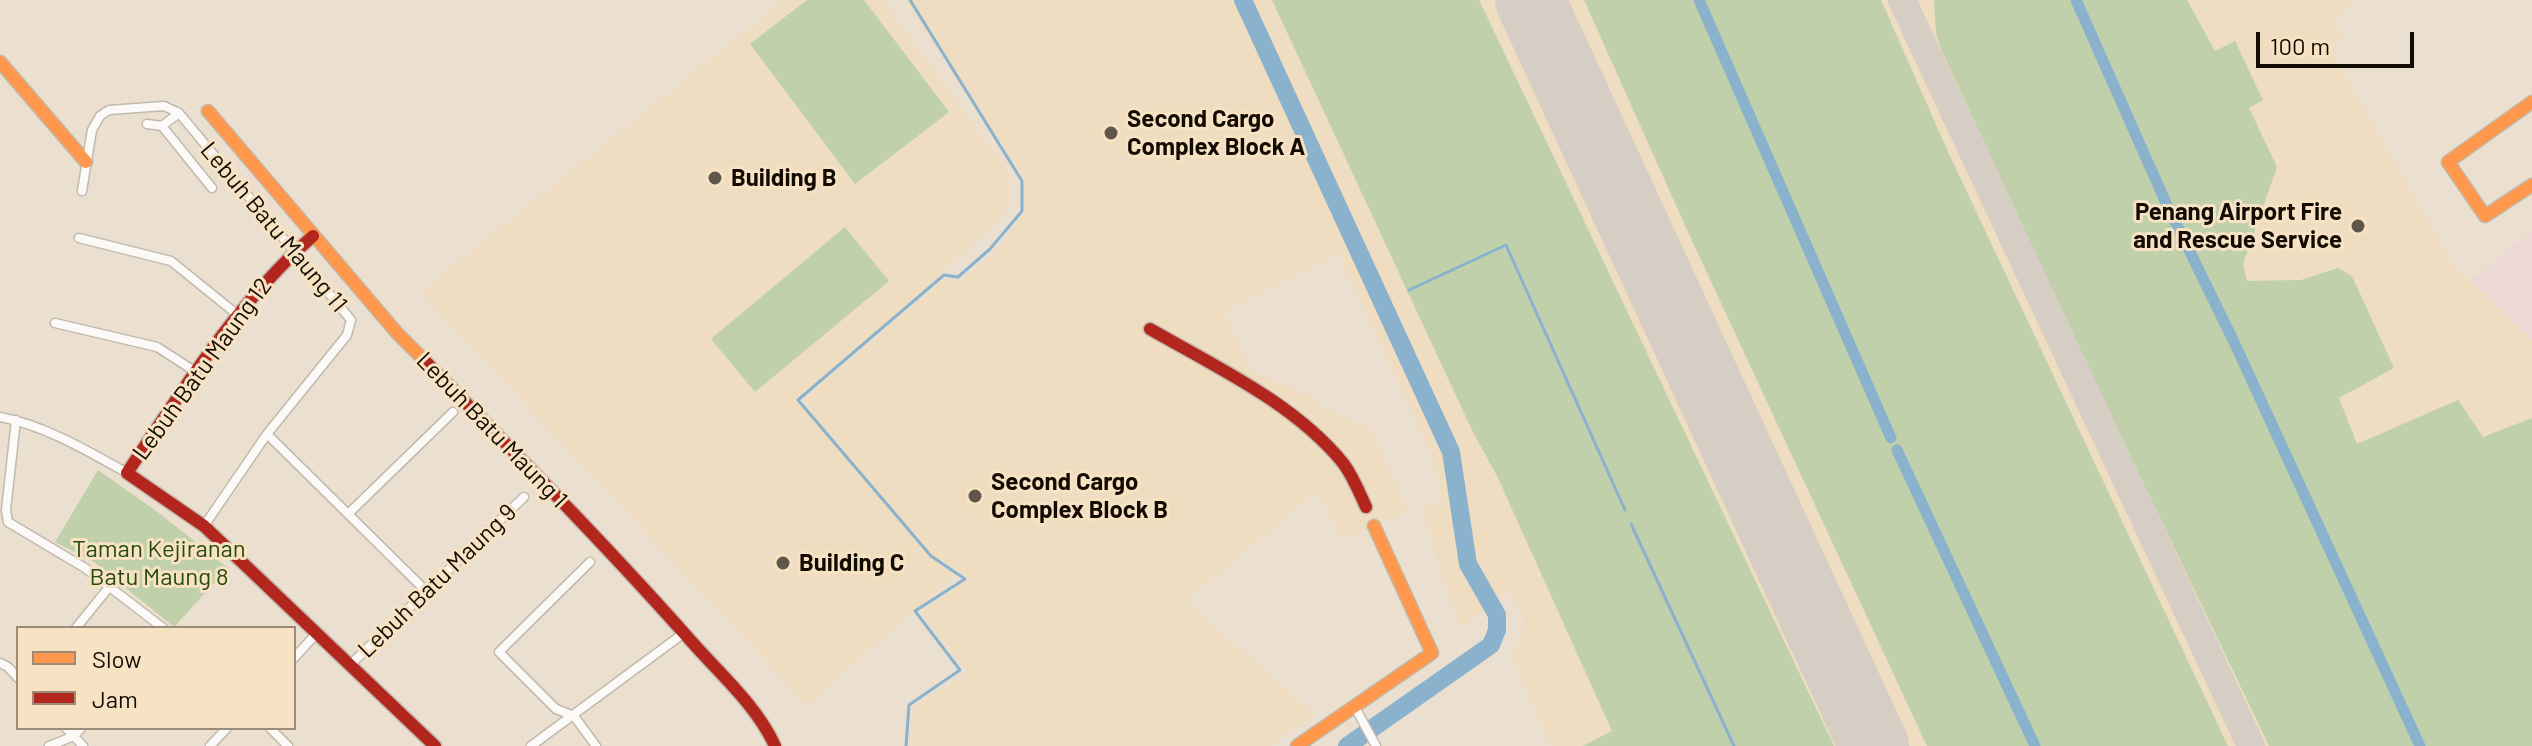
<!DOCTYPE html>
<style>
body{margin:0}
#map{position:relative;width:2532px;height:746px;overflow:hidden;background:#ebe0d0;font-family:Barlow,sans-serif}
canvas{display:block}
.legend{position:absolute;left:16px;top:626px;width:280px;height:104px;box-sizing:border-box;background:#f7e2c4;border:2px solid #9b8c77;margin:0;padding:10px 14px;list-style:none;font-size:24px;color:#120c03}
.legend li{display:flex;align-items:center;gap:16px;height:40px}
.legend b{width:40px;border:2px solid #9b8c77}
.scale{position:absolute;left:2256px;top:32px;width:158px;height:36px;box-sizing:border-box;border:4px solid #120c03;border-top:0;padding-left:10px;font-size:24px;line-height:28px;white-space:nowrap;color:#120c03;-webkit-text-stroke:6px #f7e2c4;paint-order:stroke}
</style>
<div id="map">
<canvas width="2532" height="746"></canvas>
<ul class="legend">
<li><b style="height:10px;background:#ff974d"></b>Slow</li>
<li><b style="height:10px;background:#b3261e"></b>Jam</li>
</ul>
<div class="scale">100 m</div>
</div>
<script>
const ctx = document.querySelector('canvas').getContext('2d');
ctx.lineJoin = 'round';
function fillPath(path, color) { ctx.fillStyle = color; ctx.fill(path, 'evenodd'); }
function strokePath(path, color, width, dash) { ctx.strokeStyle = color; ctx.lineWidth = width; ctx.lineCap = dash ? 'butt' : 'round'; ctx.setLineDash(dash || []); ctx.stroke(path); }
function write(font, color, halo, rows, align = 'center') {
  ctx.font = font + ' Barlow,sans-serif'; ctx.lineWidth = 6; ctx.setLineDash([]); ctx.textBaseline = 'middle'; ctx.strokeStyle = halo; ctx.fillStyle = color; for (const [text, x, y, turn = 0] of rows) {
    ctx.save(); ctx.translate(x, y); ctx.rotate((+turn || 0) * Math.PI / 180); ctx.textAlign = isNaN(turn) ? turn : align; if (halo) ctx.strokeText(text, 0, 0); ctx.fillText(text, 0, 0); ctx.restore();
  }
}
fillPath(new Path2D(`
 M784 0H883L1012 177 1005 213 929 285 800 398 858 465 804 399 943 280 960 282 994 253 1024 212 1025 180 905 0H2352L2355 2 2334 19 2344 35 2328 45 2454 266 2532 340V746H1551L1512 658 1525 620 1509 592 1461 627 1445 586 1422 507 1442 499 1433 459 1338 254 1224 311 1251 370 1312 397 1325 409 1371 428 1408 511 1342 540 1317 491 1185 601 1315 714 1269 746H912L913 707 968 673 920 613 970 578 939 558 954 576 807 705 420 292Z`), '#efddc1');
fillPath(new Path2D(`
 M2532 231V340L2470 280Z`), '#ecd9d6');
fillPath(new Path2D(`
 M807 0H864L949 112 855 184 750 44Z
 M1272 0H1479L1834 746H1583L1612 731 1498 478 1472 430Z
 M1584 0H1881L1949 154 2228 746H1927L1688 232Z
 M1934 0H2187L2215 51 2235 41 2263 100 2249 108 2277 167 2243 264 2247 281 2301 280 2338 268 2352 276 2394 368 2339 398 2357 444 2458 400 2483 437 2532 418V746H2269L2088 367 1941 49 1936 34Z
 M845 227 889 281 755 392 711 339Z
 M98 470 159 513 228 568 174 627 94 562 55 542Z`), '#bfd0aa');
strokePath(new Path2D(`
 M1409 290 1506 245 1625 510
 M1631 524 1734 746
 M906 746 909 705 960 670 915 611 965 579 931 556 798 400 944 275 958 277 990 249 1022 211V181L910 0`), '#8ab2cd', 3);
strokePath(new Path2D(`
 M1699 0 1891 438
 M2076 0 2166 203 2234 342 2420 746
 M1897 450 2035 746`), '#8ab2cd', 11);
strokePath(new Path2D(`
 M1243 0 1451 452 1468 564 1497 615V630L1491 645 1347 746`), '#8ab2cd', 18);
strokePath(new Path2D(`
 M1902 0 2251 746`), '#d6cec4', 28);
strokePath(new Path2D(`
 M1530 0 1874 746`), '#d6cec4', 70);
const street = new Path2D(`
 M179 113 162 126 212 188
 M147 124 162 126
 M82 191 92 130 100 116 109 110 164 106 179 113 351 320 347 335 267 434 204 526
 M79 238 171 261 239 316
 M55 323 157 347 196 372
 M0 417C46 426 86 450 127 473
 M16 420 6 510 8 522 85 568 163 628
 M267 434 426 591
 M348 514 453 412
 M76 628 110 586
 M294 658 316 634
 M0 663 8 667 18 678
 M350 665 524 497
 M1356 709 1376 746
 M574 716 556 709 499 652 590 562
 M574 716 596 746
 M66 728 83 746
 M270 728 288 746
 M49 746 74 736 81 728
 M210 746 227 728
 M531 746 684 633`);
const slow = new Path2D(`
 M0 62 86 162
 M2532 102 2448 162 2485 216 2532 185
 M208 111 397 333 426 362
 M1297 746 1432 653 1374 526`);
const jam = new Path2D(`
 M313 236C238 301 182 391 127 473L204 526 435 746
 M1150 329C1216 367 1294 403 1343 463 1353 476 1359 492 1366 507
 M426 362C516 454 606 545 691 641 720 674 757 706 775 746`);
strokePath(street, '#c1b9ac', 11);
strokePath(slow, '#c1b9ac', 15);
strokePath(jam, '#c1b9ac', 15);
strokePath(street, '#fcfaf8', 8);
strokePath(slow, '#ff974d', 12);
strokePath(jam, '#b3261e', 12);
for (const [x, y, r, color] of [
 [1111,133,8,"#5e564b"],
 [715,178,8,"#5e564b"],
 [2358,226,8,"#5e564b"],
 [975,496,8,"#5e564b"],
 [783,563,8,"#5e564b"]
]) { const dot = new Path2D(); dot.arc(x, y, r, 0, 2 * Math.PI); ctx.fillStyle = color; ctx.fill(dot); strokePath(dot, '#f7e2c4', 3); }
write('bold 24px', '#120c03', '#f7e2c4', [
 ["Second Cargo",1127,119],
 ["Complex Block A",1127,147],
 ["Building B",731,178],
 ["Penang Airport Fire",2342,212,"right"],
 ["and Rescue Service",2342,240,"right"],
 ["Second Cargo",991,482],
 ["Complex Block B",991,510],
 ["Building C",799,563]
], 'left');
write('24px', '#120c03', '#f7e2c4', [
 ["Lebuh Batu Maung 11",274,227,50],
 ["Lebuh Batu Maung 12",202,369,-54],
 ["Lebuh Batu Maung 1",492,430,46],
 ["Lebuh Batu Maung 9",437,581,-44]
]);
write('24px', '#244a0d', '#f7e2c4', [
 ["Taman Kejiranan",159,549],
 ["Batu Maung 8",159,577]
]);
</script>
